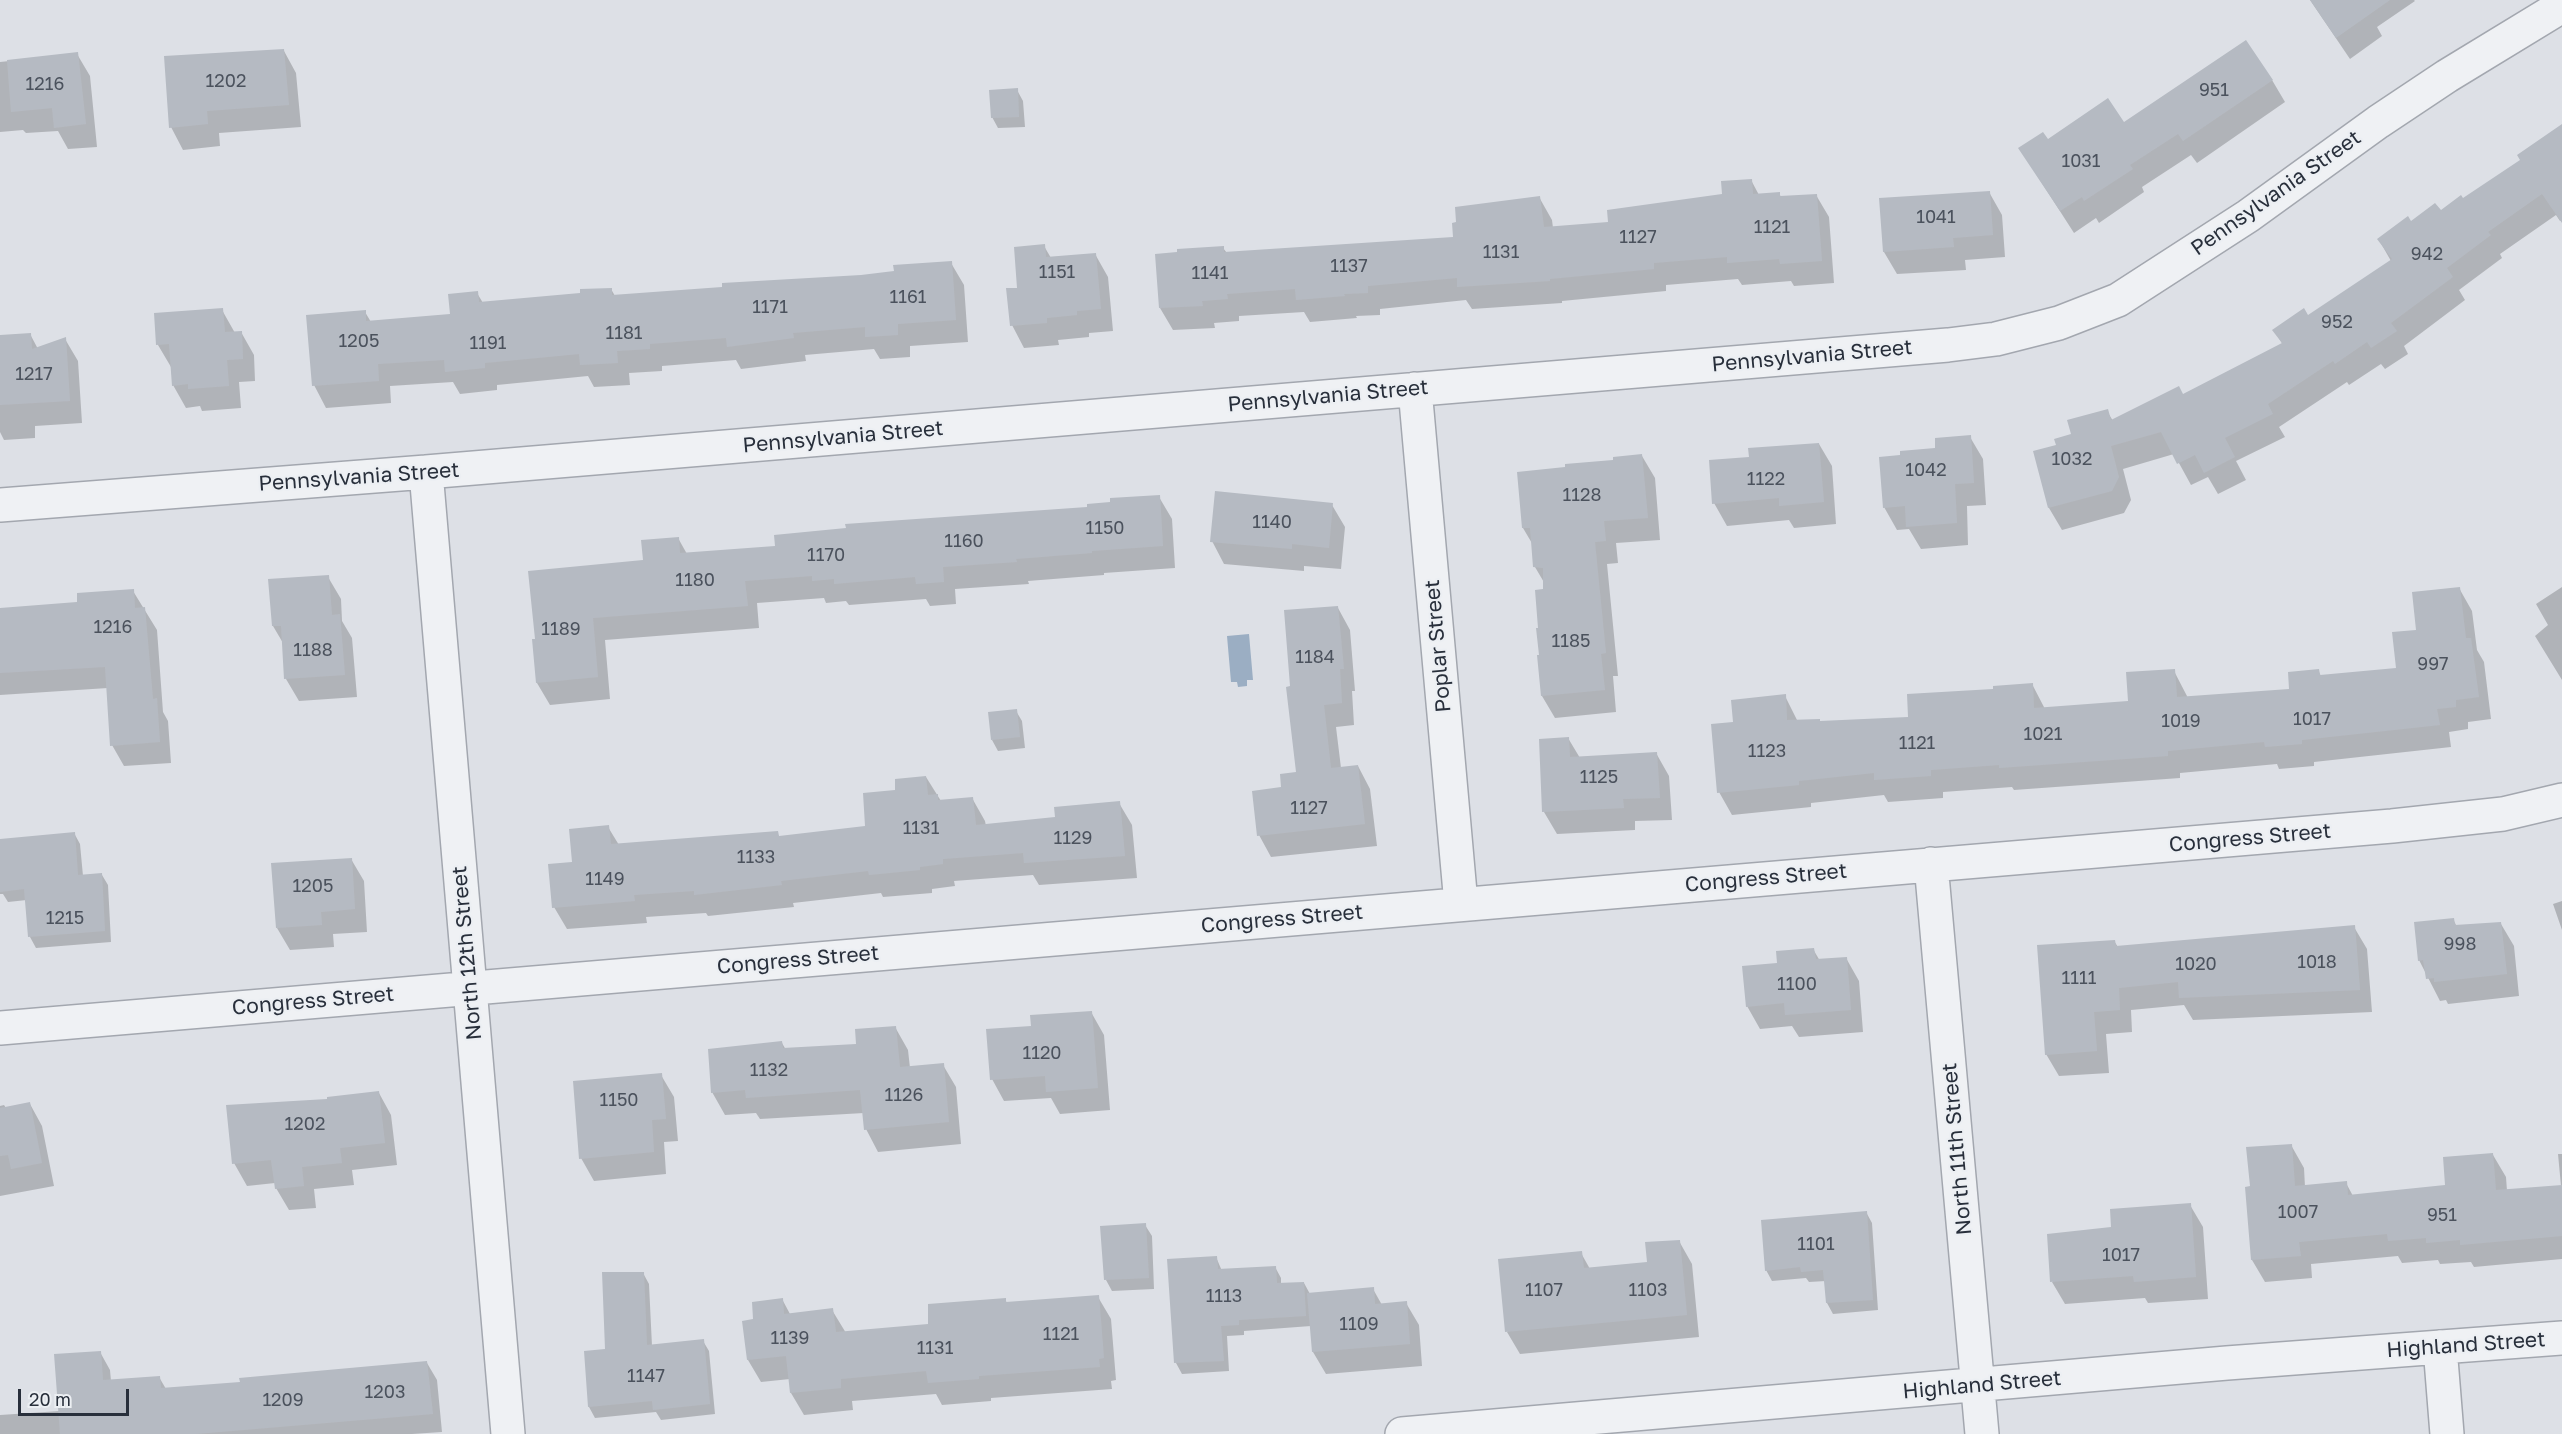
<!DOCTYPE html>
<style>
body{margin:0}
#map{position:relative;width:2562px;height:1434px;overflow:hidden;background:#dde0e6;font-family:"Golos Text",sans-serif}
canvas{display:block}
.scale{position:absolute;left:18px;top:1389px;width:111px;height:27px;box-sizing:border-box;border:3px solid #282f3b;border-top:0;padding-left:8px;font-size:18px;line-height:21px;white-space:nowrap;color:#282f3b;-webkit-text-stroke:4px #eceff3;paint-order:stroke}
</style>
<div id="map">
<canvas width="2562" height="1434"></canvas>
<div class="scale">20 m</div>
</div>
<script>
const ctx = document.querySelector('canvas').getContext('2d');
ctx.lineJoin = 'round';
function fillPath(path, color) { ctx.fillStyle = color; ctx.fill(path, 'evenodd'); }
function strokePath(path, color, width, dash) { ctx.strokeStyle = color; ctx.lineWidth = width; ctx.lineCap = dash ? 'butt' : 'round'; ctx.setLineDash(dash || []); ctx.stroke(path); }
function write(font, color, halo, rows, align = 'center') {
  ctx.font = font + ' "Golos Text",sans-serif'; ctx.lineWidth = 4.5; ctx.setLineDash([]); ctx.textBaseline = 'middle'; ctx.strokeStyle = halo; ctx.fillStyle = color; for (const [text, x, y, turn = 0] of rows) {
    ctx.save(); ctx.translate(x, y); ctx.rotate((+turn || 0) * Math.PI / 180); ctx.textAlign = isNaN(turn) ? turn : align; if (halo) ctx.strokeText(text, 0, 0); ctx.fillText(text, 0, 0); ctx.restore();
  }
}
fillPath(new Path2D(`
 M1249 634 1253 680H1247V686L1238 687 1237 682H1231L1227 636Z`), '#9baec3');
fillPath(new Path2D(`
 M2310 0H2414L2415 1 2377 27 2382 36 2350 59Z
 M284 51 296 73 301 127 219 133 220 146 183 150 171 127Z
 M77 54 90 76 97 147 68 149 58 131 26 133 23 130 0 132V62Z
 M2272 80 2285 102 2197 163 2191 155 2142 187 2144 192 2099 223 2096 218 2074 233 2020 149 2123 124Z
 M1017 90 1023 101 1025 127 998 128 992 117Z
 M2562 125V220L2560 221 2556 215 2500 254 2502 258 2459 290 2465 300 2404 346 2408 354 2385 369 2381 364 2349 385 2347 382 2279 427 2285 437 2236 461 2246 480 2218 494 2208 477 2191 485 2174 454 2123 469 2131 500 2124 513 2062 530 2049 508 2034 452 2058 446 2107 411 2113 421 2183 395 2283 345 2274 330 2308 317 2391 261 2379 240 2411 223 2441 213 2463 200 2522 161Z
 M1751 180 1759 195 1779 193 1781 197 1816 195 1829 217 1834 283 1794 286 1791 281 1742 285 1738 279 1666 285V291L1562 301V303L1472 309 1466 300 1380 309V315L1356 316 1357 318 1310 322 1304 312 1239 316V321L1214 323 1215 328 1173 330 1160 308 1223 248 1227 253 1455 238 1539 197 1552 220 1553 228 1610 223 1724 195Z
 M1989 192 2002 215 2005 257 1965 260 1966 270 1897 274 1884 252 1881 199Z
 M1044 246 1051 258 1095 254 1108 277 1113 331 1089 333V337L1058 340 1059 345 1024 348 1012 325 1019 289Z
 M951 263 964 285 968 342 910 346V357L880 359 874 349 805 355 806 361 741 369 736 360 662 366V371L629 373 630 385 594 387 588 376 497 385V390L460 394 453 382 390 386 391 403 326 408 314 385 365 312 371 322 451 316 477 293 483 303 582 294 611 289 615 296 861 277Z
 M222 310 235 333 241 332 254 355 255 381 239 382 241 408 202 411 200 406 186 408 173 385 171 367 158 345 156 314Z
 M30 334 38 349 65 339 78 361 82 423 35 426V438L4 440 0 432V336Z
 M1970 437 1983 459 1986 505 1967 506 1968 545 1921 549 1909 529 1897 530 1884 507 1937 450Z
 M1819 444 1832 466 1836 524 1794 528 1789 520 1727 526 1714 503 1750 458Z
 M1642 456 1655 478 1660 540 1616 543 1618 563 1607 564 1618 676H1613L1616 712 1555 718 1542 696 1539 656H1540L1545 584 1535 567 1533 545 1523 528 1615 461Z
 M1159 497 1172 519 1175 568 1104 573V575L1028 581 1029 584 955 589 956 604 930 606 926 599 849 605 846 601 826 603 824 598 757 603 759 628 605 640 610 699 550 705 537 683 534 640 678 538 687 554 776 547 1089 508Z
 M1332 505 1345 527 1341 569 1304 566V571L1224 564 1212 541Z
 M328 577 341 599 342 621 352 638 357 697 299 701 286 679 283 643 273 626Z
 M2562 587V680L2535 636 2548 625 2536 604Z
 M2459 588 2472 611 2477 650 2484 662 2491 719 2468 722V729L2449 732 2451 747 2314 762V766L2279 769 2277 764 2180 773V778L2014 790 2012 787 1943 792V798L1888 802 1884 795 1811 803V807L1732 815 1719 792 1735 723 1785 696 1798 722 1820 723 1910 718 1995 690 2032 684 2045 709 2129 703 2174 671 2188 698 2291 691 2318 670 2321 676 2398 669 2418 631Z
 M133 591 157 630 163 712 168 721 171 763 124 766 112 745 108 688 0 695V609L79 603Z
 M1338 608 1350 630 1355 691H1352L1354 725 1336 727 1341 768 1358 766 1370 789 1377 846 1271 857 1259 835 1283 789 1298 774 1292 688Z
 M1016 711 1022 721 1025 748 998 751 992 740Z
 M1568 738 1580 758 1656 753 1669 776 1672 820 1635 821V830L1557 834 1544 812Z
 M926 777 941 801 972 798 985 821 986 826 1057 819 1119 803 1132 825 1137 878 1039 885 1033 875 954 881 955 886 932 889V893L883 897 881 893 793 903 794 907 708 916 706 913 646 917 647 923 567 929 554 907 574 864 608 827 619 845 777 833 780 838 867 827 897 791Z
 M74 833 80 844 83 876 102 875 108 885 111 942 36 948 30 937 27 900 8 902 3 894H0V841Z
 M351 859 364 881 367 932 333 934 334 947 290 950 277 928Z
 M2562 901V930L2553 904Z
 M2453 919 2457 927 2501 924 2514 946 2519 996 2448 1004 2446 1000 2440 1001 2419 960Z
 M2354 927 2367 949 2372 1012 2193 1020 2184 1005 2131 1010 2132 1032 2106 1034 2109 1073 2059 1076 2046 1054 2114 941 2118 947Z
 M1813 949 1820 961 1846 958 1859 981 1863 1032 1799 1037 1792 1026 1760 1029 1747 1006 1778 964Z
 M1091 1012 1104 1035 1110 1110 1060 1114 1051 1098 1004 1101 992 1079 1033 1028Z
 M895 1027 908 1050 910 1068 943 1065 956 1087 961 1144 878 1152 866 1129 864 1113 760 1119 756 1113 725 1115 712 1092 782 1043 786 1050 858 1045Z
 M661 1075 674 1097 678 1141 664 1142 666 1174 594 1181 581 1158Z
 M379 1093 391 1115 397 1165 352 1170 354 1185 314 1189 316 1208 289 1210 276 1188 275 1183 247 1186 234 1163 328 1101Z
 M30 1104 42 1126 54 1186 0 1196V1106L4 1105 6 1108Z
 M2291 1145 2304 1168 2305 1187 2346 1183 2353 1196 2447 1187 2493 1155 2506 1177 2507 1191 2561 1186 2558 1154H2562V1259L2474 1267 2471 1262 2440 1264 2438 1260 2402 1263 2398 1256 2311 1264 2312 1278 2265 1282 2252 1260 2251 1187Z
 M2190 1205 2203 1227 2208 1299 2148 1303 2145 1298 2065 1304 2052 1282 2112 1228Z
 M1866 1212 1872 1223 1878 1310 1833 1314 1827 1303 1826 1281 1809 1282 1806 1278 1772 1281 1766 1270Z
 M1145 1225 1152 1236 1154 1289 1112 1291 1106 1280Z
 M1679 1241 1692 1264 1699 1337 1520 1354 1507 1332 1581 1253 1590 1269 1649 1263Z
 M1216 1257 1222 1271 1275 1267 1281 1278V1284L1304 1283 1310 1294 1373 1289 1382 1305 1406 1303 1419 1325 1422 1366 1326 1374 1313 1352 1311 1326 1244 1331V1335L1227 1336 1229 1371 1182 1374 1176 1363Z
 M643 1273 649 1284 652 1346 703 1341 709 1351 715 1414 661 1420 656 1412 595 1418 589 1407 586 1352 606 1350Z
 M1098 1297 1111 1319 1116 1380 1111 1381 1112 1389 991 1398V1401L942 1405 936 1394 852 1401 853 1410 804 1415 791 1393 790 1379 761 1382 748 1360 755 1321 782 1299 790 1314 832 1310 846 1333 930 1326 1005 1299 1007 1303Z
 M100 1352 110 1370 111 1381 159 1377 166 1389 241 1383 427 1363 437 1380 442 1432 412 1434H0V1415L60 1411Z`), '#0003');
fillPath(new Path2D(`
 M2310 0H2390L2336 38Z
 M2246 40 2273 80 2183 141 2178 134 2130 165 2133 169 2084 201 2082 197 2060 211 2018 148 2043 132 2048 139 2108 98 2124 122Z
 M284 49 289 105 207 111 208 124 169 128 164 56Z
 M78 52 86 124 54 128 52 108 11 112 7 60Z
 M1018 88 1019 117 991 118 989 90Z
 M2562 124V223L2542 194 2488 232 2491 235 2447 268 2453 277 2391 323 2397 331 2371 348 2367 342 2335 364 2333 361 2268 404 2273 414 2225 438 2235 457 2204 473 2195 455 2177 464 2161 432 2111 446 2119 477 2112 491 2048 508 2033 451 2056 445 2054 439 2071 434 2067 420 2108 409 2111 420 2179 386 2183 394 2282 343 2272 330 2304 308 2308 315 2392 259 2377 239 2408 216 2411 221 2435 203 2441 210 2461 195 2463 198 2520 160 2517 155Z
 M1752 179 1753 194 1780 192V196L1817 194 1822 261 1780 264 1779 259 1727 263V257L1654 263V269L1550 279V281L1457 287V278L1368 286V293L1344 294 1345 296 1296 300 1295 289 1227 294 1228 299 1202 301 1203 306 1159 308 1155 254 1177 252V249L1224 246V252L1453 237 1452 223 1456 222 1455 207 1540 196 1544 227 1608 222 1607 210 1722 194 1721 181Z
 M1990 191 1993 235 1953 238 1954 247 1883 252 1879 198Z
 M1045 244 1046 257 1096 253 1101 309 1077 311V315L1047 318V323L1010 326 1006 288H1017L1014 247Z
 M952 261 956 320 898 324V335L865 337V327L793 333 794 338 727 347 726 338 650 344V349L617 351 618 363 580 365 579 354 485 363V368L445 372 444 360 378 364 379 381 312 386 306 315 366 310V321L450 314 448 294 478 291 479 302 580 293V289L612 288V295L722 287V283L861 275 894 271 893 265Z
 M223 308 225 332 242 331 243 359 227 360 229 386 188 389V384L172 386 169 344 156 345 154 313Z
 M31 333 32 349 66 337 70 401 0 405V335Z
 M1971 435 1974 483 1955 484 1957 523 1906 527 1905 506 1883 508 1879 457 1900 455V451L1935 448V438Z
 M1819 443 1824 502 1779 506V498L1712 504 1709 460 1749 457 1748 448Z
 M1642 454 1648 518 1604 521 1606 541 1595 542 1606 653 1601 654 1605 690 1541 696 1537 655H1539L1536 628H1538L1535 590 1543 589V568L1533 567 1530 528H1522L1517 472 1565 467V464L1613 460V457Z
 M1215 491 1333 503 1329 548 1292 544V549L1210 542Z
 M1160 495 1163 546 1092 551V553L1016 559 1017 562 943 567 944 582 916 584 915 577 834 584V579L812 581V576L745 581 748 606 593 618 598 677 536 683 532 639H535L528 571 643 560 641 540 679 537 680 553 775 546 774 535 846 528 845 524 1087 507V504L1110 502V498Z
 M329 575 332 615 340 614 345 675 284 679 281 626H272L268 579Z
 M2460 587 2466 638H2471L2479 697 2456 700V707L2437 709 2440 725 2302 740V744L2265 747 2264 742 2168 751V756L1999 768V765L1931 770V776L1874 780V773L1799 781V785L1717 793 1711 724 1733 722 1731 700 1786 694 1787 720 1820 719V721L1908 717 1907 694 1993 689V686L2033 683 2034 708 2128 701 2126 672 2175 669 2177 697 2289 689 2288 672 2319 669 2320 675 2396 668 2392 632 2416 630 2412 592Z
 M134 589 135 608 145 607 153 699 157 698 160 742 110 746 105 667 0 673V608L77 602V593Z
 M1338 606 1344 669H1340L1342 703 1324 705 1331 768 1358 765 1365 824 1257 836 1252 791 1281 787 1280 774 1296 772 1286 687 1290 686 1284 610Z
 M1017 709 1020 737 991 740 988 712Z
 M1569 737 1570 757 1657 752 1660 798 1623 799 1624 808 1542 812 1539 739Z
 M926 776 928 795 938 794V800L973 797 976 825 1055 817 1054 807 1120 801 1125 856 1024 863 1023 853 943 859V864L920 867V870L869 875 868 871 781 881 782 885 694 895V891L634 895 635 901 552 908 548 864 572 862 569 829 609 825 611 844 778 831 779 836 865 826 863 793 895 790V779Z
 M75 832 78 875 102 873 105 931 28 937 24 889 0 892V839Z
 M352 858 355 909 321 912 322 925 276 928 271 863Z
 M2454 918 2455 925 2501 922 2507 974 2434 982V978L2426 979 2423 960 2418 961 2414 922Z
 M2355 925 2360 990 2179 998 2178 982 2119 988 2120 1010 2094 1012 2097 1051 2045 1055 2037 945 2115 940 2116 946Z
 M1814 948 1816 959 1847 957 1851 1010 1785 1015 1784 1003 1746 1007 1742 966 1777 963 1776 951Z
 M1092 1011 1098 1088 1046 1092 1045 1076 990 1080 986 1029 1031 1026 1030 1015Z
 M896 1026 900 1067 944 1063 949 1122 864 1130 860 1090 746 1098 745 1090 711 1093 708 1049 782 1041 783 1048 856 1044 855 1029Z
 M662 1073 666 1119 652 1120 654 1152 579 1159 573 1081Z
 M379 1091 385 1143 340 1148 342 1163 302 1167 304 1186 275 1189 271 1160 232 1164 226 1105 327 1099V1097Z
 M30 1102 42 1163 11 1169 8 1155 0 1156V1108Z
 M2292 1144 2295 1186 2347 1181 2348 1195 2445 1185 2443 1157 2493 1153 2496 1190 2562 1185V1236L2460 1245V1240L2426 1243V1238L2388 1241 2387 1234 2299 1242 2301 1256 2251 1260 2245 1187 2250 1186 2246 1147Z
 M2191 1203 2196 1277 2134 1282 2133 1276 2050 1282 2047 1234 2111 1227 2110 1209Z
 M1867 1211 1873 1300 1826 1303 1823 1270 1801 1272 1800 1267 1765 1271 1761 1220Z
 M1146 1223 1149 1278 1104 1280 1100 1226Z
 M1680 1240 1687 1315 1505 1332 1498 1259 1582 1251 1584 1268 1647 1262 1645 1242Z
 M1217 1256 1218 1269 1276 1266 1277 1283 1304 1282 1306 1316 1239 1320V1325L1221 1326 1224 1361 1174 1363 1167 1259Z
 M602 1272H644L647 1345 704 1339 710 1404 653 1410 652 1401 588 1407 584 1351 605 1349Z
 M1374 1287 1375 1304 1407 1301 1410 1344 1312 1352 1307 1293Z
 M1099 1295 1104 1358 1099 1359 1100 1367 979 1376V1379L928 1383 926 1371 841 1379V1388L790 1393 786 1356 747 1360 742 1321 753 1319 752 1302 783 1298 784 1314 833 1308 836 1332 928 1324V1304L1006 1298V1302Z
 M101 1351 103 1380 160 1376 161 1388 240 1382 239 1378 427 1361 433 1414 196 1434H60L54 1354Z`), '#b5bac2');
const minor = new Path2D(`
 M1415 389 1461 904
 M426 472 508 1434
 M0 505 426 472 1948 345 1996 339 2059 323 2118 300 2248 216 2378 122 2447 76 2562 6
 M1931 864 1982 1434
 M0 1028 2392 826 2503 814 2562 800
 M2440 1347 2447 1434
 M1402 1434 2227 1363 2562 1338`);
strokePath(minor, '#a3a7af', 36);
strokePath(minor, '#eff1f4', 33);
write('18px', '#4b525d', null, [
 ["1202",226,81],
 ["1216",45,84],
 ["951",2214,90],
 ["1031",2081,161],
 ["1041",1936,217],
 ["1121",1772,227],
 ["1127",1638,237],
 ["1131",1501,252],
 ["942",2427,254],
 ["1137",1349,266],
 ["1151",1057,272],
 ["1141",1210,273],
 ["1161",908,297],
 ["1171",770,307],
 ["952",2337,322],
 ["1181",624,333],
 ["1205",359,341],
 ["1191",488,343],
 ["1217",34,374],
 ["1032",2072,459],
 ["1042",1926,470],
 ["1122",1766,479],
 ["1128",1582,495],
 ["1140",1272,522],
 ["1150",1105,528],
 ["1160",964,541],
 ["1170",826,555],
 ["1180",695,580],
 ["1216",113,627],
 ["1189",561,629],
 ["1185",1571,641],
 ["1188",313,650],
 ["1184",1315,657],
 ["997",2433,664],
 ["1017",2312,719],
 ["1019",2181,721],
 ["1021",2043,734],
 ["1121",1917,743],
 ["1123",1767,751],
 ["1125",1599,777],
 ["1127",1309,808],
 ["1131",921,828],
 ["1129",1073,838],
 ["1133",756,857],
 ["1149",605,879],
 ["1205",313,886],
 ["1215",65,918],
 ["998",2460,944],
 ["1018",2317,962],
 ["1020",2196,964],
 ["1111",2079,978],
 ["1100",1797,984],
 ["1120",1042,1053],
 ["1132",769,1070],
 ["1126",904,1095],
 ["1150",619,1100],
 ["1202",305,1124],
 ["1007",2298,1212],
 ["951",2442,1215],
 ["1101",1816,1244],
 ["1017",2121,1255],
 ["1107",1544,1290],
 ["1103",1648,1290],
 ["1113",1224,1296],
 ["1109",1359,1324],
 ["1121",1061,1334],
 ["1139",790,1338],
 ["1131",935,1348],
 ["1147",646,1376],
 ["1203",385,1392],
 ["1209",283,1400]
]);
write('21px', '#282f3b', '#eceff3', [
 ["Pennsylvania Street",2276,193,-35],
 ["Pennsylvania Street",1812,356,-5],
 ["Pennsylvania Street",1328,396,-5],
 ["Pennsylvania Street",843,437,-5],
 ["Pennsylvania Street",359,477,-4],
 ["Poplar Street",1438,646,-95],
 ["Congress Street",2250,838,-5],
 ["Congress Street",1766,878,-5],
 ["Congress Street",1282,919,-5],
 ["North 12th Street",467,953,-95],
 ["Congress Street",798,960,-5],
 ["Congress Street",313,1001,-5],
 ["North 11th Street",1957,1149,-95],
 ["Highland Street",2466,1345,-4],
 ["Highland Street",1982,1385,-5]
]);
</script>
